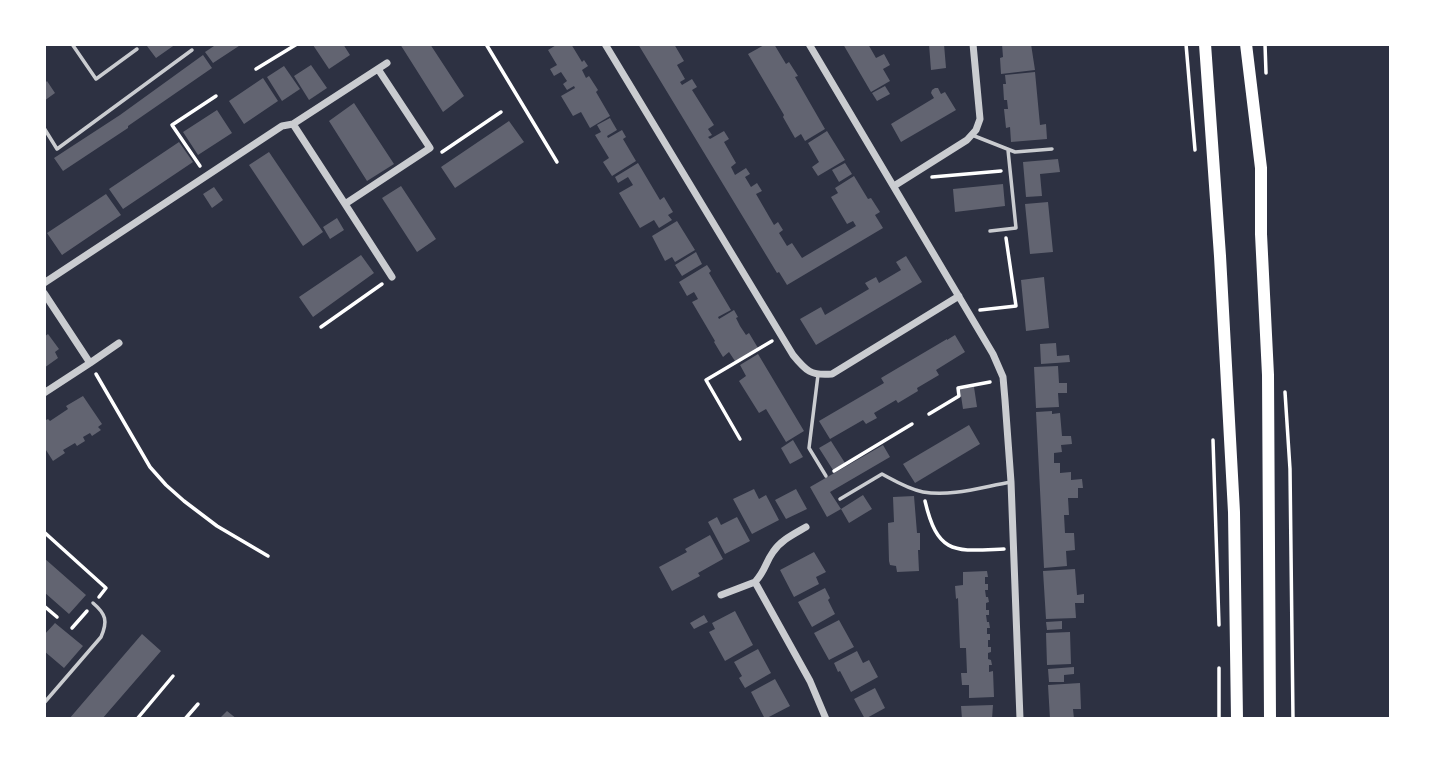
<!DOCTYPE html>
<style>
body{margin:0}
#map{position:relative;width:1435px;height:763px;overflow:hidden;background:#2d3142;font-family:Arial,sans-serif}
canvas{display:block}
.frame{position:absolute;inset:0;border:46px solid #fff;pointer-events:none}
</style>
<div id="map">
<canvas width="1435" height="763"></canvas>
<div class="frame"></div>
</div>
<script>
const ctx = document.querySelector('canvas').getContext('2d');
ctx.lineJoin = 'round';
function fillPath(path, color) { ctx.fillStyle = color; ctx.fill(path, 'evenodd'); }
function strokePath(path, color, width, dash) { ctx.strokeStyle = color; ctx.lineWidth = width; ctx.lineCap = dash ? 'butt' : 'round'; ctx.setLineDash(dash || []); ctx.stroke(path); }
fillPath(new Path2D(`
 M151 44H176L156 58 147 46Z
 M217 44H242L213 63 205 52Z
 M315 44H343L350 55 329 69 313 45Z
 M400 44H430L464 96 443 112Z
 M558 44H571L582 62 584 60 588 66 582 70 586 78 589 76 598 90 596 92 610 116 590 128 581 112 573 116 561 96 575 88 574 86 567 90 563 84 567 81 561 72 554 76 550 69 557 65 548 50Z
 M638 44H674L684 61 677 65 685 79 680 82 682 85 692 79 697 87 692 90 714 125 708 129 712 135 708 137 710 139 724 131 729 139 724 142 736 163 731 167 735 175 746 168 750 174 745 177 751 187 757 183 762 191 756 194 774 225 778 222 783 230 779 233 787 246 792 243 802 258 856 226 853 221 847 224 831 197 838 193 835 188 854 176 868 199 871 198 880 212 875 215 883 228 787 285 779 272 777 273Z
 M766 44H774L786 64 789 62 798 76 795 77 825 129 805 141 801 134 795 138 783 117 784 115 748 54Z
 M843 44H868L876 58 884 54 890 65 883 69 890 81 871 92Z
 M929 44H944L946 68 931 70Z
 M1002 44H1031L1035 70 1001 74 1000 58 1003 57Z
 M203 55 212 68 128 126V128L63 171 54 158 120 115Z
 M311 65 327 88 309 100 294 76Z
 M284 66 300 89 282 101 267 77Z
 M1035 72 1040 125 1046 124 1047 139 1011 142 1010 127 1006 128 1004 109H1008L1007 100H1004L1003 84H1006L1005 75Z
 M263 78 278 101 244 124 229 101Z
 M47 81 55 93 44 101V84Z
 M885 86 890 94 877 101 872 93Z
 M935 88H938L941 94 945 92 956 110 901 142 891 124 934 98 931 93 932 90Z
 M354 103 394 164 367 181 329 121Z
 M217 110 232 133 198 155 183 132Z
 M610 118 617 130 607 136 608 138 622 130 626 137 623 139 636 161 612 176 603 162 609 158 595 135 601 132 597 125Z
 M509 121 524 142 455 188 441 167Z
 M827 131 845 160 818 176 812 167 819 162 808 143Z
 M179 142 193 162 123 209 109 189Z
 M269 152 323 232 303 246 249 165Z
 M1058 159 1060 172 1040 174 1042 196 1026 197 1023 162Z
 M638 163 660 200 664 197 673 212 668 215 672 220 659 228 654 220 640 228 619 193 633 185 628 177 618 183 615 177Z
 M845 163 852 174 839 182 832 170Z
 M1003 184 1005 206 955 212 953 189Z
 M401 186 436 239 417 252 382 198Z
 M214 187 223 200 212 208 203 194Z
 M106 194 121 215 62 255 47 233Z
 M1048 202 1053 252 1030 254 1025 204Z
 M337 218 344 230 330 239 323 227Z
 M677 221 695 250 675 262 672 257 665 261 652 236Z
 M696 252 702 264 682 276 675 265Z
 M361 255 374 273 313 317 299 297Z
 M906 256 922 282 816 345 800 319 821 307 825 315 869 289 865 283 876 277 879 283 901 270 896 262Z
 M707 265 711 271 709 273 731 310 718 317 719 319 734 310 738 317 736 318 740 326 746 335 749 333 758 348 735 361 729 352 723 357 714 342 715 341 692 302 698 299 694 292 687 296 679 282Z
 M1044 277 1049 328 1026 331 1021 280Z
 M48 334 59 349 55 352 58 358 44 368V337Z
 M955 335 965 352 936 370 939 375 917 388 918 391 898 403 896 400 874 413 877 418 866 424 863 420 830 439 819 421 884 383 881 378 947 339V340Z
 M1056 343 1057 356 1069 355 1070 362 1041 364 1040 344Z
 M758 354 804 431 786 442 766 409 759 413 739 381 746 376 740 365Z
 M1058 366 1059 383H1067V393H1058L1059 407 1036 408 1034 367Z
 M974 387 977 407 963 409 960 389Z
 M83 396 102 424 98 427 101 430 92 436 90 433 83 437 85 441 77 446 75 443 63 450 65 453 53 461 44 447V421L48 419 50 421 68 409 66 406Z
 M1052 411V414L1060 413 1062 436H1071L1072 444 1061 445 1062 452 1054 453V463H1060V473L1071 472V480L1082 479 1083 488H1078V498H1068L1069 515H1064L1065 533H1074L1075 550 1066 551 1067 566 1044 568 1036 412Z
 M969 425 980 444 915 483 903 464Z
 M793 440 803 457 790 464 781 448Z
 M831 441 845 463 833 470 819 448Z
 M883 445 890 457 830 492 841 509 827 517 810 487Z
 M754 489 759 499 766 495 779 520 752 534 733 499Z
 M796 489 807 509 786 519 775 500Z
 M863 495 872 509 849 523 841 509Z
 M914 496 917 533H920V550H918L919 571 897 572 896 566 890 565 889 561 888 523 894 522 893 497Z
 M717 517 721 525 737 517 750 541 725 554 708 522Z
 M710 535 723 559 698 573 700 576 672 591 659 567 687 552 685 549Z
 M814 552 826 572 816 577 819 584 794 597 780 570Z
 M44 558 86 595 69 614 44 592Z
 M1075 569 1077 595 1084 594V603H1075L1076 618 1046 619 1043 571Z
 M987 571 988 577H985V584H988V590H985L986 597H988L989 602 986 603V610H989V615H986L987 622H989L990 628H987V634H990V640H988V647H991V652L988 653V659L991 660 992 665H989V672L993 671 994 697 969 698V685H962L961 673H967L966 648H960L958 598 956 599 955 586 963 585V572Z
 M825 588 830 598 828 600 835 614 812 627 798 602Z
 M735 611 753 645 725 661 709 632 715 629 712 623Z
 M704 615 708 622 694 629 690 623Z
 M839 620 854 647 829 660 814 633Z
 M1062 621V629L1047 630 1046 622Z
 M55 623 83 646 64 668 44 651V635Z
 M1070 632 1071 664 1047 665 1046 633Z
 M142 634 161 651 102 719H69Z
 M758 649 771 673 745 688 739 678 742 676 734 662Z
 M857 651 863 663 869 660 878 677 851 692 840 671 838 672 834 663Z
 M1074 667V674L1064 675V682H1049L1048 669Z
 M775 679 790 706 765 719 751 692Z
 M1080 683 1081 709H1073L1074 719H1050L1048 685Z
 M875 688 885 708 865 719 854 699Z
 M993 705 992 719H962L961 706Z
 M227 711 237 719H219Z`), '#626471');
strokePath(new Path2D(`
 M486 44 557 162
 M1186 44 1195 150
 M1265 44 1266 73
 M256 69 297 44
 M442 152 501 112
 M200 166 172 125 216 96
 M932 177 1001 171
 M980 310 1016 306 1006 238
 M321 327 382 284
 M96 374 150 467 166 485 184 501 217 526 268 556
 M1285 392 1290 469 1293 719
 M929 414 959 396 958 388 990 382
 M740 439 706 380 772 341
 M1213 440 1219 625
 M834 471 912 424
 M925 501C938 556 955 551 1004 549
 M44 532 106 588 99 597
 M44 606 57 617
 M72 628 87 611
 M1219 668V719
 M137 719 173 676
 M185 719 198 704`), '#fff', 3.5);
strokePath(new Path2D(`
 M72 44 96 79 137 49
 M44 128 57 149 192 50
 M972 135 1015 152 1052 149
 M990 231 1016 228 1008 150
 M818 375 809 448 826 476
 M840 499 882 474C895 481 908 489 923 492 951 497 982 487 1011 482
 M44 703 101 637C108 621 106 614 93 603`), '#caccd0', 3.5);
strokePath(new Path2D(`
 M605 44 793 355C806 371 811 376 832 374L959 296
 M809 44 993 354 1003 377 1005 400 1011 482 1020 719
 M378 69 430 148 345 204 392 277
 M293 124 345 204
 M894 186 967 140 976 130 980 119 973 44
 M44 283 282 126 293 124 387 63
 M44 293 90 363 119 343
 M44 393 90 363
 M806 527C794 534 781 540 773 552 765 563 766 570 755 582L810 681 826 719
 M721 595 755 582`), '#caccd0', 7);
strokePath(new Path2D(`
 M1205 44 1220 256 1234 512 1237 719
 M1246 44 1261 168V234L1268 375 1270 719`), '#fff', 12);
</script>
